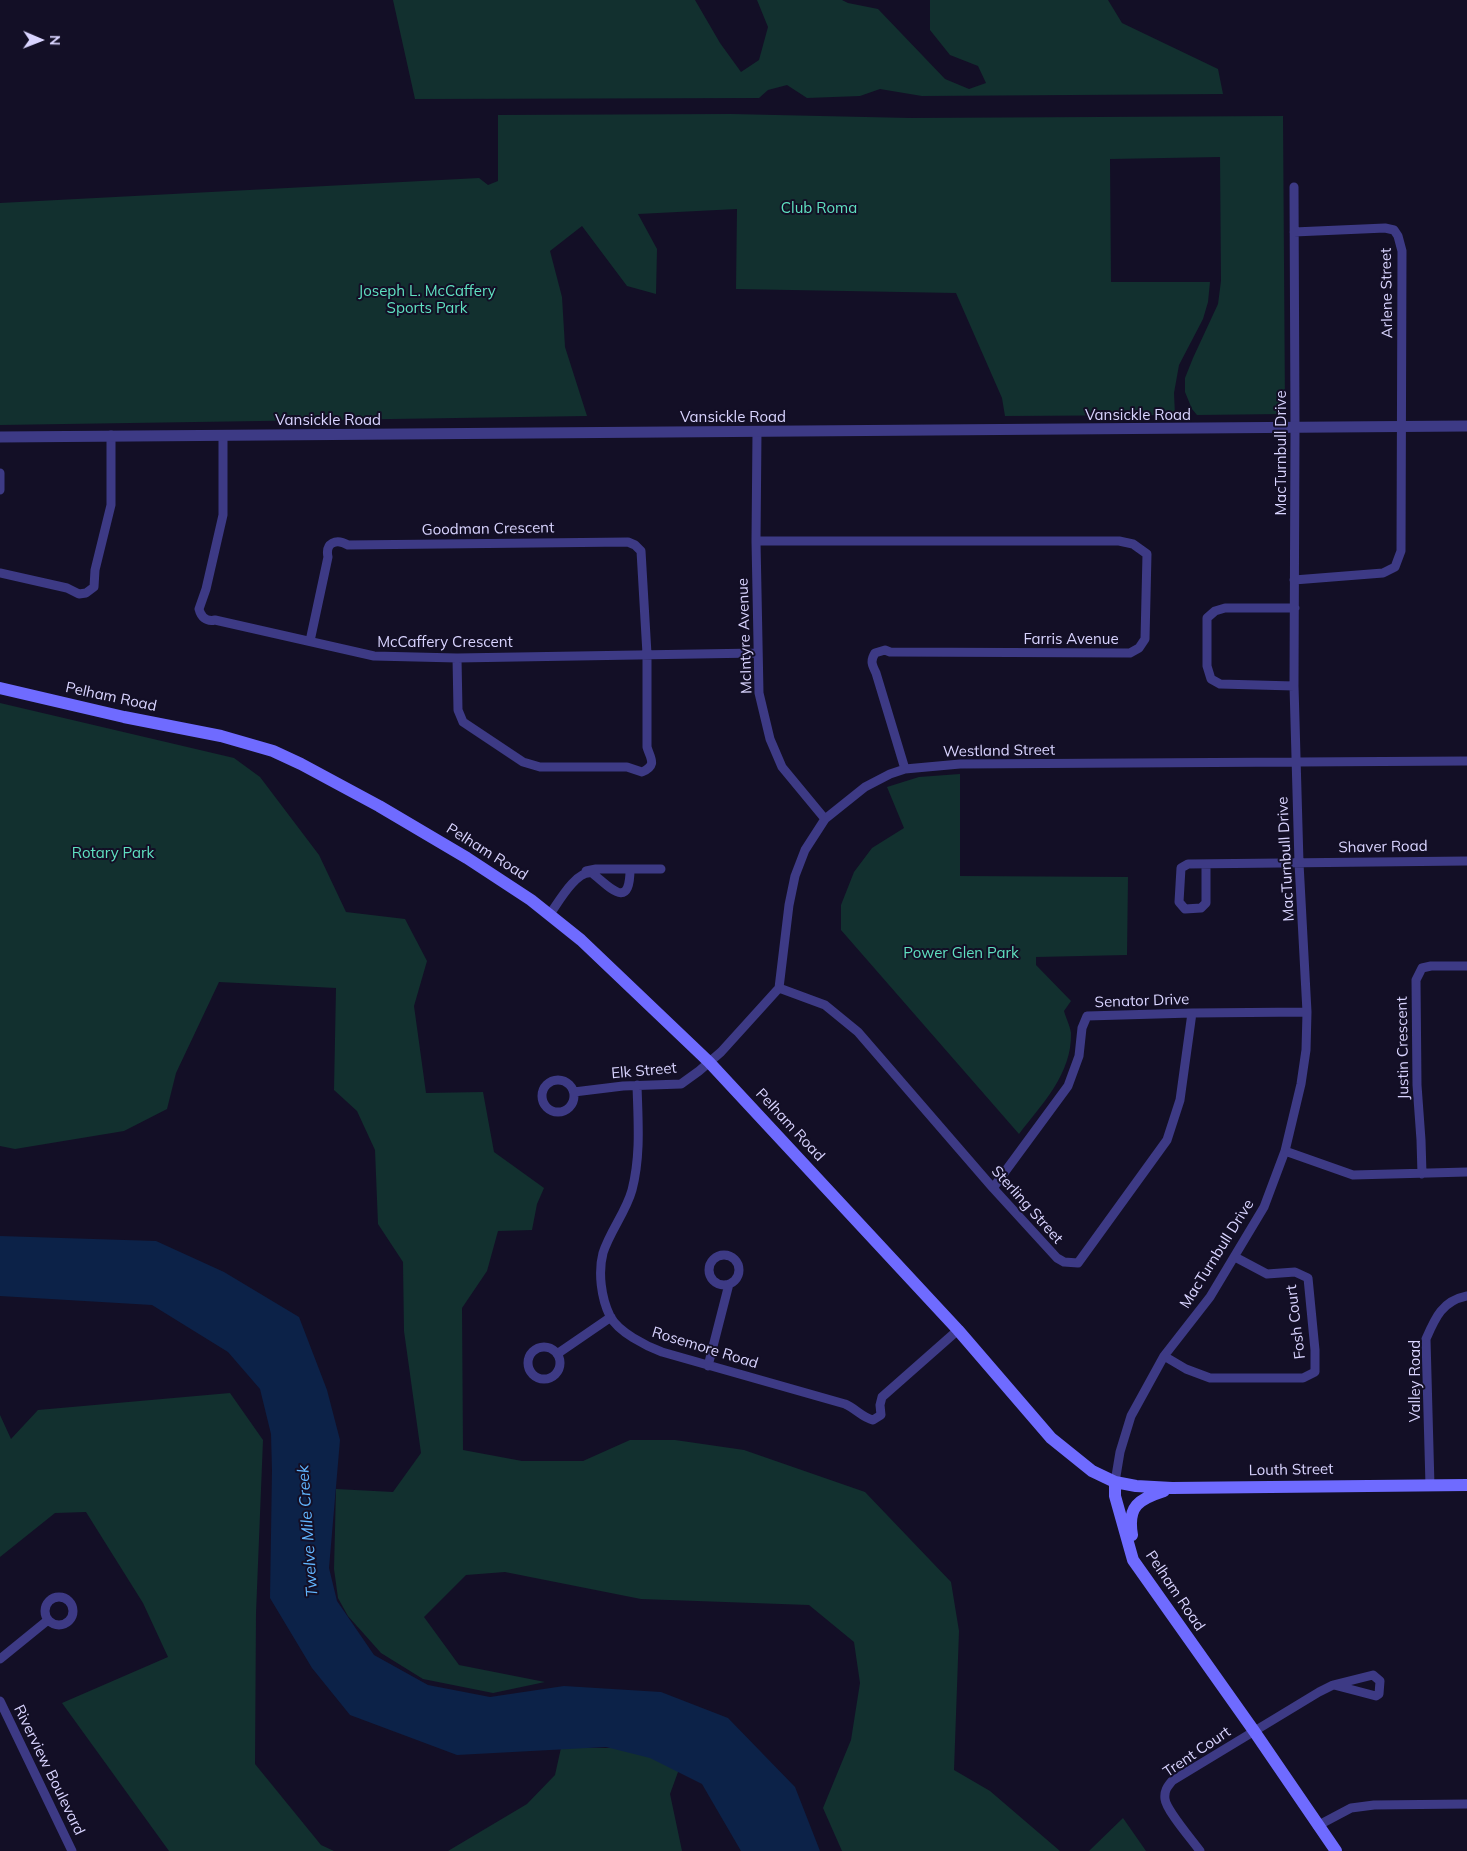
<!DOCTYPE html>
<style>
body{margin:0}
#map{position:relative;width:1467px;height:1851px;overflow:hidden;background:#130f26;font-family:Mulish,sans-serif}
canvas{display:block}
.north{position:absolute;left:15px;top:15px;width:50px;height:50px;-webkit-text-stroke:4px #130f26;paint-order:stroke;rotate:91deg;font-size:14px;font-weight:700;line-height:20px;text-align:center;color:#d9d4ff}
.north::after{content:'';display:block;margin:auto;width:18px;height:22px;background:#d9d4ff;clip-path:polygon(50% 0,100% 100%,50% 72%,0 100%)}
</style>
<div id="map">
<canvas width="1467" height="1851"></canvas>
<div class="north">N</div>
</div>
<script>
const ctx = document.querySelector('canvas').getContext('2d');
ctx.lineJoin = 'round';
function fillPath(path, color) { ctx.fillStyle = color; ctx.fill(path, 'evenodd'); }
function strokePath(path, color, width, dash) { ctx.strokeStyle = color; ctx.lineWidth = width; ctx.lineCap = dash ? 'butt' : 'round'; ctx.setLineDash(dash || []); ctx.stroke(path); }
function write(font, color, halo, rows, align = 'center') {
  ctx.font = font + ' Mulish,sans-serif'; ctx.lineWidth = 4; ctx.setLineDash([]); ctx.textBaseline = 'middle'; ctx.strokeStyle = halo; ctx.fillStyle = color; for (const [text, x, y, turn = 0] of rows) {
    ctx.save(); ctx.translate(x, y); ctx.rotate((+turn || 0) * Math.PI / 180); ctx.textAlign = isNaN(turn) ? turn : align; if (halo) ctx.strokeText(text, 0, 0); ctx.fillText(text, 0, 0); ctx.restore();
  }
}
fillPath(new Path2D(`
 M393 0H695L720 43 741 72 759 60 768 27 757 0H842L848 3 878 9 945 79 969 89 986 83 978 66 950 55 930 30V0H1108L1122 23 1218 69 1223 94 922 96 880 89 860 96 807 98 787 85 768 90 759 98 415 99Z
 M731 114 910 118 1283 116 1285 409 1283 414 1197 415 1192 409 1185 392V378L1193 358 1218 304 1221 281 1220 157 1110 159 1111 282H1210L1208 302 1203 319 1179 365 1174 393 1175 415 1005 416 1002 398 956 293 736 289 737 209 638 214 657 249 656 294 627 286 582 226 550 251 562 297 565 347 587 416 0 425V203L479 178 488 185 498 181V115Z
 M0 703 234 758 260 777 319 855 346 912 405 919 427 961 414 1006 426 1093 483 1092 494 1152 544 1188 537 1204 532 1230 498 1231 487 1271 462 1308 463 1450 522 1461H583L630 1440H675L744 1450 865 1492 951 1582 959 1631 954 1770 990 1791 1060 1851H842L823 1808 851 1740 860 1683 854 1642 809 1605 641 1599 505 1572 466 1575 424 1617 459 1665 545 1682 493 1693 423 1679 381 1653 348 1616 338 1598 334 1569 336 1489 393 1492 421 1453 404 1331 403 1262 378 1224 375 1150 357 1111 334 1090 336 988 219 982 176 1073 167 1109 124 1131 15 1149 0 1146Z
 M960 774V876L1128 877 1127 955 1036 957V965L1071 1001 1064 1011C1066 1018 1070 1026 1071 1033 1072 1074 1042 1104 1019 1134L841 930V905L854 872 872 848 904 828 887 787 919 777Z
 M230 1393 263 1440 256 1613 255 1764 321 1845 334 1851H169L62 1703 168 1657 143 1603 86 1512 55 1513 0 1557V1415L11 1439 38 1410Z
 M561 1748H645L682 1761 670 1794 682 1851H448L527 1804 555 1775Z
 M1123 1818 1146 1851H1089Z`), '#12302f');
fillPath(new Path2D(`
 M0 1236 156 1241 224 1272 299 1317 327 1390 340 1440 329 1568 337 1601 374 1655 428 1685 490 1697 564 1686 661 1692 728 1718 795 1787 820 1851H741L702 1784 650 1758 606 1747 457 1755 350 1715 312 1668 270 1598 272 1470 271 1434 260 1389 228 1352 152 1305 0 1296Z`), '#0c2248');
strokePath(new Path2D(`
 M1294 232 1385 228 1394 230 1398 236 1402 251 1401 551 1395 567 1383 573 1294 580
 M757 432 756 541 759 693 770 739 782 767 825 819
 M223 436V515L206 589 199 609C201 617 206 622 215 620L374 656 457 658 757 653
 M0 473V490
 M756 541H1119L1133 544 1147 554 1145 639 1139 648 1130 653 890 652 885 650 875 653C870 661 872 665 876 673L905 769
 M0 573 67 588 79 594 86 593 94 587 95 570 111 505V435
 M310 641 328 557C325 543 336 538 348 545L628 542 635 545 641 551 647 654V747C650 758 658 765 642 772L627 767H540L523 762 463 722 458 710 457 658
 M1294 686 1220 684 1211 679 1207 666V618L1215 611 1225 608H1295
 M1206 864V903L1201 908 1185 909 1179 902 1181 868 1188 864 1467 861
 M586 871 596 869H661
 M550 914C558 903 576 870 592 873 609 886 630 912 630 869
 M779 988 825 1005 858 1032 993 1188 1057 1258 1064 1262 1078 1263 1167 1140 1180 1100 1192 1013
 M542 1096a16 16 0 1 1 32 0a16 16 0 1 1-32 0Z
 M637 1085C638 1121 641 1155 632 1190 626 1212 610 1231 603 1253 598 1272 601 1298 610 1316 618 1332 646 1346 662 1352L845 1404C855 1408 863 1418 873 1420L881 1415 880 1405 882 1397 958 1330
 M574 1092 623 1086 681 1084 699 1071 721 1052 779 988 789 905 795 876 805 850 825 819 865 787 890 774 905 769 960 764 1467 761
 M1285 1151 1353 1175 1467 1172
 M1422 1174 1421 1140 1417 1085 1416 980 1422 968 1431 966H1467
 M993 1188 1068 1086 1079 1056 1082 1028 1087 1016 1192 1013 1307 1012
 M709 1270a15 15 0 1 1 30 0a15 15 0 1 1-30 0Z
 M528 1363a16 16 0 1 1 32 0a16 16 0 1 1-32 0Z
 M557 1354 611 1317
 M1164 1356 1186 1369 1210 1378H1303L1315 1372V1350L1308 1278 1295 1272 1267 1274 1235 1257
 M708 1366 729 1284
 M1115 1482 1120 1452 1131 1416 1164 1356 1210 1297 1264 1207 1285 1151 1301 1084 1306 1050 1307 1012 1299 863 1294 686 1295 429 1294 187
 M1430 1486 1426 1339C1435 1318 1442 1301 1467 1296
 M45 1611a14 14 0 1 1 28 0a14 14 0 1 1-28 0Z
 M0 1659 48 1620
 M0 1701 72 1851
 M1317 1826 1351 1808 1374 1805 1467 1804
 M1200 1851C1192 1840 1166 1810 1165 1799 1164 1791 1167 1787 1172 1781L1319 1692 1333 1685 1373 1675 1380 1681 1379 1694 1376 1696 1334 1685`), '#3d3a85', 9);
strokePath(new Path2D(`
 M0 437 1467 426`), '#3d3a85', 11);
strokePath(new Path2D(`
 M0 688 124 717 221 736 273 751 301 764 379 806 467 858 531 900 581 940 709 1062 958 1330 1051 1438 1092 1471 1115 1482 1136 1486 1172 1488 1467 1485
 M1115 1482V1496L1133 1560 1254 1731 1336 1851
 M1132 1535C1127 1506 1139 1499 1164 1491`), '#6f6bff', 12);
write('15px', '#5fe0c0', '#130f26', [
 ["Club Roma",819,208],
 ["Joseph L. McCaffery",427,291],
 ["Sports Park",427,308],
 ["Rotary Park",113,853],
 ["Power Glen Park",961,953]
]);
write('15px', '#d9d4ff', '#130f26', [
 ["Arlene Street",1387,293,-91],
 ["Vansickle Road",1138,415],
 ["Vansickle Road",733,417],
 ["Vansickle Road",328,420],
 ["MacTurnbull Drive",1281,453,-90],
 ["Goodman Crescent",488,529,-1],
 ["McIntyre Avenue",745,636,-92],
 ["Farris Avenue",1071,639],
 ["McCaffery Crescent",445,642],
 ["Pelham Road",111,697,12],
 ["Westland Street",999,751,-1],
 ["Shaver Road",1383,847,-1],
 ["Pelham Road",487,852,32],
 ["MacTurnbull Drive",1286,859,-93],
 ["Senator Drive",1142,1001,-2],
 ["Justin Crescent",1403,1048,-91],
 ["Elk Street",644,1071,-5],
 ["Pelham Road",790,1125,47],
 ["Sterling Street",1027,1205,48],
 ["MacTurnbull Drive",1217,1254,-58],
 ["Fosh Court",1296,1322,-97],
 ["Rosemore Road",705,1348,17],
 ["Valley Road",1415,1381,-90],
 ["Louth Street",1291,1470,-1],
 ["Pelham Road",1175,1591,56],
 ["Trent Court",1197,1752,-34],
 ["Riverview Boulevard",49,1770,64]
]);
write('italic 16px', '#62b6ff', '#130f26', [
 ["Twelve Mile Creek",308,1531,-94]
]);
</script>
